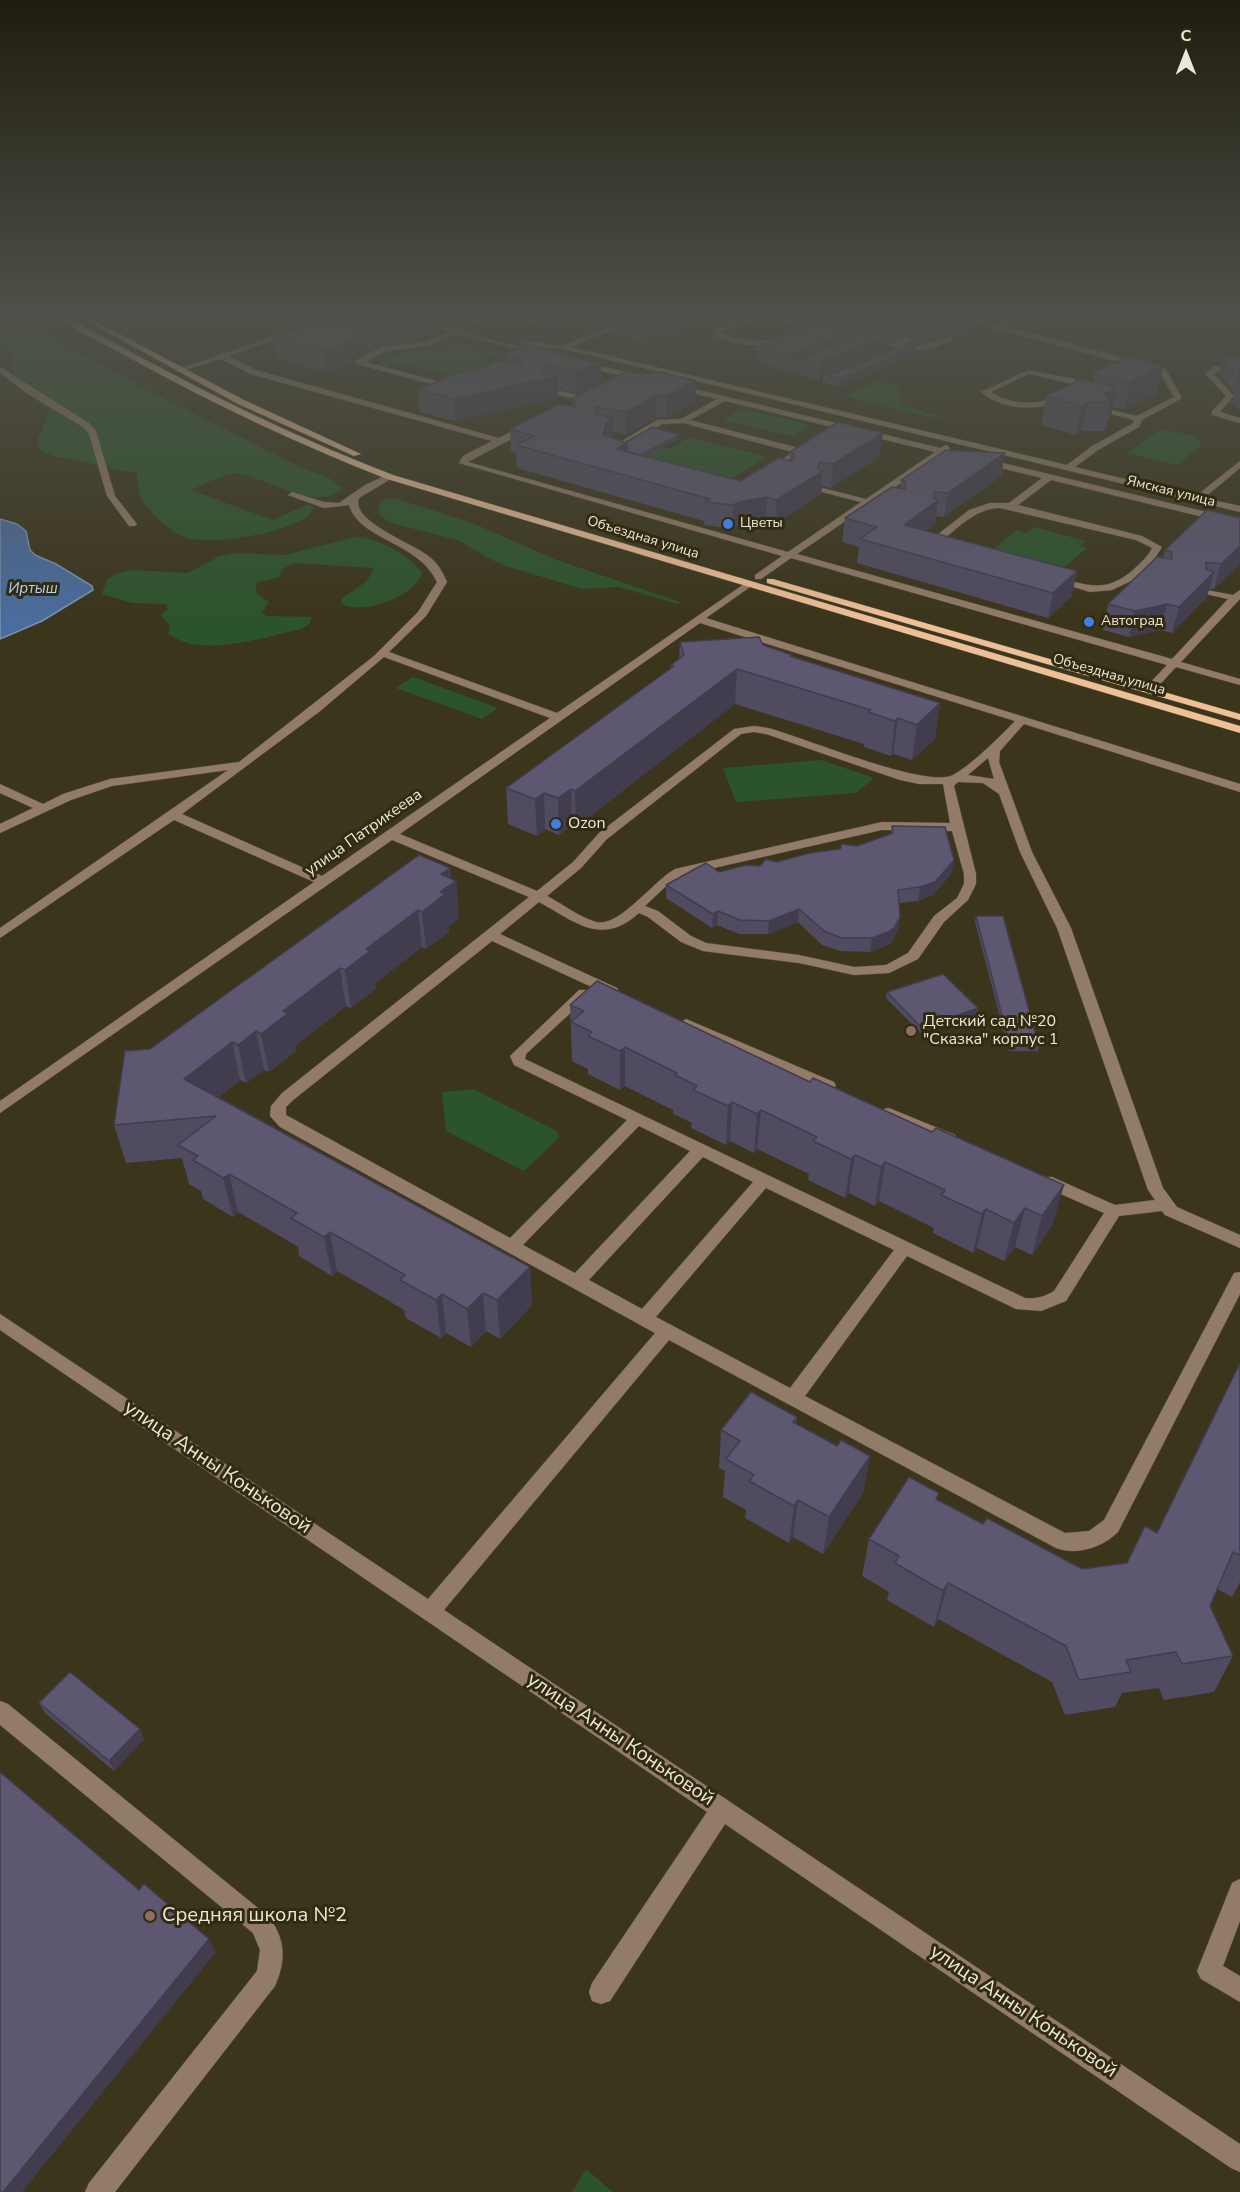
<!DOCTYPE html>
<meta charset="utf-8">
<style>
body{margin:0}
#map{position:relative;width:1240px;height:2192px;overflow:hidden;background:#3b351b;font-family:"Nunito Sans",sans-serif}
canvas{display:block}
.north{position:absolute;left:1156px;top:24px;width:60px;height:60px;-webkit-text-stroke:4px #312b10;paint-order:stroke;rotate:0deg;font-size:16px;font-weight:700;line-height:24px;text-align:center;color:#ece8d8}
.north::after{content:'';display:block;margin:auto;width:21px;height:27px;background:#ece8d8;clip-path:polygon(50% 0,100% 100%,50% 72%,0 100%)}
</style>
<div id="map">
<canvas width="1240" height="2192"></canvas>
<div class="north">С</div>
</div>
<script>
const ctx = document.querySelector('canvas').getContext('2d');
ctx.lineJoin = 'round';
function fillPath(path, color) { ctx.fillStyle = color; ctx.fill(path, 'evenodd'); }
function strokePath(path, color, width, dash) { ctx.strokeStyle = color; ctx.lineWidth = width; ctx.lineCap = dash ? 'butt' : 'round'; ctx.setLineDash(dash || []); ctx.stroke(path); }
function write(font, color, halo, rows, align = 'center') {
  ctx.font = font + ' "Nunito Sans",sans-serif'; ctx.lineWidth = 6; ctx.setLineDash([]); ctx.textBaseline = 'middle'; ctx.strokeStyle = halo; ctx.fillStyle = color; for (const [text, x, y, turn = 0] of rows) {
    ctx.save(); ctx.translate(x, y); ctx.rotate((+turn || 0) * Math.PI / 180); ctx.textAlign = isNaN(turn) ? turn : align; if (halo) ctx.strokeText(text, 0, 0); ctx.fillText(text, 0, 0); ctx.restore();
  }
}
fillPath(new Path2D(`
 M0 316H19L54 339 170 402 300 467 329 478 342 488C320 514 266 478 238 473 229 472 199 486 190 490L273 520 308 504 314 507C308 532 206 547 184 537 170 531 150 514 142 500 138 493 138 481 137 473L53 456 38 449V439L49 412 13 374V353L0 349Z
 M458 342 499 352 481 360 485 362 487 371 468 380 398 362 387 366 377 363 405 352 438 350Z
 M877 381 897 386 902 405 939 416 938 419 845 396Z
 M742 409 811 425 792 436 723 420Z
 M1161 429 1195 436 1202 445 1177 465 1127 453Z
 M689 437 767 457 729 480 629 454 647 443 669 449Z
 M395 498 477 525 554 559 680 602 678 604 619 587 582 589 506 566 488 558 458 540 391 523 380 516 378 504 384 499Z
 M1034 527 1086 541 1080 546 1087 548 1063 568 993 549 1017 530 1026 533Z
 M355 537C378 538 409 554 422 573 413 598 364 615 341 604L342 598 367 581 374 568 293 563 283 569 279 577 255 583 257 594 269 602 262 612 266 616 312 617 309 624 302 629C266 636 199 660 168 633L170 626 161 615 168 609 166 604 132 603 102 594 107 579 118 573 132 570 188 573 220 556 237 553 285 555Z
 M413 677 498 708 482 719 396 688Z
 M821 760 874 778 856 793 736 802 723 768Z
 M473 1089 557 1131 559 1138 524 1171 446 1131 442 1092Z
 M586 2169 613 2192H572Z`), '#2c542b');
const water = new Path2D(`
 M0 519 17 524 26 531 30 550 35 555 56 564 92 586 93 590 42 621 0 639Z`);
fillPath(water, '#4b6c9e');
strokePath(water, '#7b91af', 1.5);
const minor = new Path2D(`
 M337 316H347L318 327 311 325Z
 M392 316H403L539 352 535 354 457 334 427 346 386 351 366 362 456 386 453 390 356 364V360L381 347 426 342 450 332Z
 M484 316H494L463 329 456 327Z
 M634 316H643L572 347 1067 465 1092 446 1132 424 1134 420 1091 409V405L1137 416 1174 397 1160 373 978 324 952 325 948 323 978 320 996 324 1015 316H1023L1003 326 1166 369 1182 398 1142 420 1139 427 1098 450 1075 467 1196 496 1240 461V468L1204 498 1240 506V512L572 351 520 343 524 341 562 346Z
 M705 316 736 322 755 316H780L808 328C781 350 743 349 713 336L717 327 729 324ZM761 318 776 319 798 328C774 343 747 345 720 333Z
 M927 330 930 334 901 345H924L951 336 955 338C937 350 908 355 889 345Z
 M289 331 296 333 228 356 256 370 499 438 524 425H530V429L468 462 788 552 861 502 818 491V487L866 499 935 452 725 401 690 420 795 447 800 453C796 458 790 464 783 463V459L791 453 789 451 683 423 662 424 610 454 603 452 657 420 681 419 717 399 675 389 678 385 940 448 946 445 950 448 949 450 1240 520V526L1051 480 1018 505 1142 536 1162 547 1155 558 1142 571 1131 581 1112 590 1090 592 1051 580 1056 577C1088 585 1105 594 1133 570 1140 563 1148 557 1152 548L1136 540 1000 508C976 509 961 525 944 539L942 541 951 549 943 551 932 542 937 535 969 510 990 503H1009L1042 478 943 454 875 501 876 505H869L797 554 1172 659 1228 599 1201 593V589L1233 595 1240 590V599L1181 662 1240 679V685L1176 667 1153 692H1145V688L1167 665 791 558 761 579H755V575L782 556 459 463 463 456 492 441 250 374 221 359 179 372 175 370Z
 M582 362 643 376 644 378 640 380 579 366Z
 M1240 365V369L1218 371 1214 374 1234 396 1220 412 1240 418V423L1212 415V411L1226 396 1205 374 1213 367Z
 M0 367 89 423 96 431 115 496 137 524 135 526H129L107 496 89 434 83 427 25 392 0 373Z
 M1028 370 1074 379 1081 387C1058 412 1007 415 981 392ZM1029 374 1068 383 1073 387C1050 406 1015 408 991 392Z
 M547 388 587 397 588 399 584 401 544 392Z
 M387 475 394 477 359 498C350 522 416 544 431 558 439 565 443 573 447 582L426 616 389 652 557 713 747 582 752 585 750 587 706 618 1240 784V792L1024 724 1000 751 999 762 1032 852 1071 928 1163 1188 1177 1207 1240 1235V1248L1165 1215 1162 1211 1119 1216 1066 1301 1041 1311 1016 1309 907 1256 805 1396 1065 1533 1089 1531 1104 1520 1234 1273 1240 1272V1294L1118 1532C1103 1547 1077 1556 1056 1548L669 1340 444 1610 1240 2144V2172L1231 2168 725 1824 610 2001 601 2004 592 2001 589 1992 592 1983 707 1812 0 1330V1314L428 1599 655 1333 280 1127 270 1116 271 1106 282 1093 529 897 392 840 0 1113V1101L314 882 174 820 0 938V928L228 770 112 786 71 800 0 833V824L33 808 0 793V784L43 804 63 794 110 779 239 762 374 656 418 612 437 582C419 542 359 540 349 505L324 508 288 495 292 492 324 502 339 503 365 485ZM700 623 1015 721C1001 736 970 766 953 775 926 789 803 737 768 728L754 726 734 729 599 833 573 862 537 891 400 834ZM384 657 550 718 322 876 182 814 319 712ZM754 732 766 734 900 780 919 784H943L950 823 882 822 675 869C653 881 619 928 596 922 579 917 563 904 547 896L581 868 607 839 741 734ZM988 758 994 779 968 775ZM958 782 983 783 999 794 1020 852 1057 928 1148 1190 1155 1200 1115 1205 1052 1177H1040L1038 1181 1040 1185 1104 1213 1054 1291C1044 1297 1036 1299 1025 1298L525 1059 526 1054 589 996 591 993 589 990H579L510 1056 514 1065 627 1120 510 1238 286 1115V1107L292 1101 492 941 607 994H617L619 991 617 988 500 934 539 902C576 922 601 947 639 913L648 917 681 942 703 951 799 963 854 975 889 973 918 959 944 922 968 900 976 884V874L954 786ZM882 830 952 831 964 874V884L957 898 934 916 908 953 886 965 854 967 799 955 706 943 691 936 658 911 645 906 665 887 683 875ZM639 1126 690 1151 575 1273 523 1245ZM703 1157 753 1182 642 1309 589 1280ZM766 1188 894 1250 790 1388 656 1317Z
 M686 1019 834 1082 836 1086 829 1091 824 1090 681 1027 679 1024Z
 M889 1108 955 1135 958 1139 955 1143H945L884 1117 881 1113 884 1109Z
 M0 1701 8 1704 269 1917C286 1940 286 1961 275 1986L115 2192H85L89 2183 257 1971 260 1950 253 1933 0 1725Z
 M1240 1879V1921L1223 1966 1240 1976V2002L1201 1979 1197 1971 1232 1883Z`);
const major = new Path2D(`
 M58 316H66C172 376 279 431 393 475L1240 726V733L387 479C298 444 213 404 130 358 107 345 79 333 58 316Z
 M87 319H91L244 400 361 454 354 456 238 404 87 321Z
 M767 579H773L1240 714V720L767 583Z`);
strokePath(minor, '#575239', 1);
strokePath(major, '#575239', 1);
fillPath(minor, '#927b68');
fillPath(major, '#eec098');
fillPath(new Path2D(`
 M499 316H712L711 320 646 343 611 332V323L598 328 578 322 557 330Z
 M805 316H993L982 321 966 317 957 319 971 327 953 335 950 334 916 346 908 344 909 336 954 319 941 322V318L936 317 935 324 893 340 891 339 890 349 825 374 829 375 916 346 915 354 880 371 839 387 823 382V375L820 377 819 381 756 361 757 346 823 321Z
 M342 320 434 330 402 342 380 345 355 358 354 361 326 372 277 359 274 338Z
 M523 344 601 384 628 371 695 402 667 417 656 418 626 435 613 432V438L626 442 679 439 645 456 740 481 789 460 790 452 880 456 831 488 822 486 821 494 775 524 766 521 738 525 732 529 704 525V521L517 468 516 453 511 451 510 429 572 406V398L592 388 576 393 557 389 558 398 455 421 420 412 418 390 506 363 505 354Z
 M1129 356 1157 394 1124 410 1113 407 1111 416 1108 418 1105 431H1082L1076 435 1041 425 1046 396 1093 382 1094 373Z
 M1240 357V410L1231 403 1234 392 1218 374 1222 359Z
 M1005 453 1001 476 944 517 936 516 935 524 926 530 1072 596 1048 618 857 563 859 547 842 542 845 518 900 488 901 480Z
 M1240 518V563L1214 589H1209L1207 597 1172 633 1160 630 1129 637 1103 630 1108 604 1163 558 1165 550Z
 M680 642 763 645 792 655V657L940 703 935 739 912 760 893 754 891 756 864 747V744L735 704 576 827 572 825 559 835 545 829 537 836 508 824 506 788 671 669V665L679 659Z
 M892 826 954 860 951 874 933 895 918 901 899 903 898 930 892 942 886 946 870 952 840 951 822 945 798 922 768 934H739L717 925 712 928 666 898V885L719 872 760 866 857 846 891 834Z
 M450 868 451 879 456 881 459 918 448 926 449 932 426 949 422 947 375 983 376 989 351 1008 346 1006 295 1046 296 1051 269 1072 264 1070 246 1083 240 1080 219 1097 530 1267 532 1305 500 1339 486 1331 471 1347 446 1333 441 1338 406 1318 404 1310 374 1292 337 1271 332 1276 299 1256 298 1247 285 1239 238 1212 233 1217 203 1199 201 1191 189 1184 182 1158 126 1163 114 1125 150 1049Z
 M976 916 1039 1046 1038 1051H1009L975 922Z
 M887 992 977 1014 921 1033 886 998Z
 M570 1005 810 1082 932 1132 1053 1224 1032 1255 1015 1247 1004 1261 977 1248 973 1253 933 1233 934 1228 879 1201 875 1206 849 1193 845 1198 808 1180 809 1174 757 1149 754 1153 730 1141 726 1145 691 1128 692 1123 673 1114V1110L625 1086 620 1090 588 1074V1069L572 1061Z
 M1240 1363V1582L1232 1597 1217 1589 1210 1606 1233 1656 1214 1692 1164 1700 1159 1688 1122 1693 1115 1707 1065 1715 1052 1682 938 1619 934 1627 887 1600 889 1592 862 1576 869 1539 938 1500 983 1524 1082 1569 1127 1563 1157 1533Z
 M797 1417 796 1424 837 1446 870 1456 863 1493 823 1554 793 1537 789 1543 745 1518 746 1510 723 1497 725 1471 719 1468 721 1430Z
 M39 1703 140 1729 144 1739 114 1771 45 1713Z`), '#504b61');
fillPath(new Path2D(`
 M416 316H432L434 330 402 342 380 345 355 358 354 361 326 372 324 351 378 324Z
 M557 316H578V322L557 330Z
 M598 316H629L611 317V323L598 328Z
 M682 316H712L711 320 646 343V328Z
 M920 316H936L935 324 893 340 894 325Z
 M942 316H966V317L941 322Z
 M983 316H993L982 321Z
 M972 319 971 327 953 335 954 328Z
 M870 322 868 337 809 362 792 354Z
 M951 326 950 334 916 346 917 338Z
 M891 334 890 349 825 375 823 374V375L820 377V361Z
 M916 346 915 354 880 371 839 387 840 379Z
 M601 364V385L576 393V371Z
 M542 365V379L557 376 558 398 455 421 454 399Z
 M1163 366 1157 394 1124 410 1130 382Z
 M696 381 695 402 667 417V395Z
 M1117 388 1111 416 1108 418 1111 402 1105 394Z
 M656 396V418L626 435V412Z
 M1088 402 1082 431 1076 435 1081 406Z
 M613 418V441L603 435 606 423Z
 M883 433 880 456 831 488 833 464Z
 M679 435V439L640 459V455Z
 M627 443V466L616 449Z
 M1005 453 1001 476 944 517 948 493Z
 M823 471 821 494 775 524 776 500Z
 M767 497 766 521 738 525 732 529 733 505 739 502Z
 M938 500 935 524 901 549 904 525Z
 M1240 546V563L1214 589 1221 564Z
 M1077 571 1072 596 1048 618 1053 593Z
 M1214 572 1207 597 1172 633 1179 607Z
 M1167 604 1160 630 1129 637 1135 611Z
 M737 669 735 704 576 827 575 791Z
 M940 703 935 739 912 760 917 725Z
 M898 718 893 754 891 756 895 721Z
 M571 789 572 825 559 835 558 798Z
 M544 793 545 829 537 836 535 799Z
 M954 860 951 874 933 895 918 901 920 887Z
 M450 868 451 884 456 881 459 918 448 926 449 932 426 949 422 912 441 874Z
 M799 909 798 922 768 934 769 921Z
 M418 910 422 947 375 983 376 989 351 1008 345 970 366 949Z
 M718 911 717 925 712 928 713 914Z
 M900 917 898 930 892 942 886 946 870 952 872 938Z
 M340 968 346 1006 295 1046 296 1051 269 1072 261 1034 283 1011Z
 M978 1008 977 1014 921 1033 922 1028Z
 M256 1031 264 1070 246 1083 238 1045Z
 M232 1042 240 1080 194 1117 184 1079Z
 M625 1047V1086L620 1090V1051Z
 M732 1102 730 1141 726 1145 728 1106Z
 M761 1110 757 1149 754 1153 757 1114Z
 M855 1155 849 1193 845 1198 851 1159Z
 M885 1162 879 1201 875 1206 881 1167Z
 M229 1174 238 1212 233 1217 223 1178Z
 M1064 1185 1053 1224 1032 1255 1042 1216Z
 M1025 1208 1015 1247 1004 1261 1014 1223Z
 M986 1209 977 1248 973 1253 982 1214Z
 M330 1232 337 1271 332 1276 324 1237Z
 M530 1267 532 1305 500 1339 497 1300Z
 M483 1293 486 1331 471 1347 467 1309Z
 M442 1294 446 1333 441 1338 436 1300Z
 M870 1456 863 1493 823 1554 829 1517Z
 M798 1500 793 1537 789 1543 794 1506Z
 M948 1583 938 1619 934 1627 943 1591Z
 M140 1729 144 1739 114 1771 109 1761Z
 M209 1939 216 1952 22 2192H3Z`), '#413d4f');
const building = new Path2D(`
 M342 316H416L400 322 378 324 353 337 351 340 324 351 274 338 328 318 342 320Z
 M616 316H682L646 328 611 317Z
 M837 316H920L894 325 870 322 792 354 802 359 872 330 891 334 820 361V366L757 346Z
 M956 319H972L954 328 951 326 917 338 909 336Z
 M523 344 601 364 576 371 542 365V372L557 376 454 399 418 390 457 373 476 371 497 361 522 365V358L505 354Z
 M907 345 916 346 881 363 840 379 823 374 829 375Z
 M1129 356 1163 366 1130 382 1094 373Z
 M1240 357V392L1235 388 1240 380 1222 359Z
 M628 371 639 374 662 372 696 381 667 395 656 396 626 412 596 407V414L613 418 606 423 603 435 627 443 616 449 740 481 779 458 793 461 794 454 790 452 838 422 883 433 833 464 819 462 818 469 823 471 776 500 767 497 739 502 733 505 705 502 710 499 516 445 535 436 510 429 560 404 575 407V400L572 398Z
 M1082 379 1117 388 1105 394 1111 402H1088L1081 406 1046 396Z
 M653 427 679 435 640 455 627 451V443L626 442Z
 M946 450 1005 453 948 493 934 492 933 498 938 500 904 525 1077 571 1053 593 860 539 877 527 845 518 892 487 905 489 906 482 901 480Z
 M1207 510 1240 518V546L1221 564 1206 562V569L1214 572 1179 607 1167 604 1135 611 1108 604 1157 557 1172 559V552L1165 550Z
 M759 637 763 645 792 655 790 656 940 703 917 725 898 718 895 721 868 712 871 710 737 669 575 791 571 789 558 798 544 793 535 799 506 788 674 666 671 665 684 655 680 642Z
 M892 826 945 827 954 860 935 882 920 887 898 890 900 917 894 928 888 932 872 938H842L824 931 799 909 769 921 740 920 718 911 713 914 666 885 706 863 719 872 746 865 760 866 766 859 777 862 810 853 840 849 842 844 857 846 893 833Z
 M419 855 450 868 441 874 456 881 440 892 445 894 422 912 418 910 366 949 370 951 345 970 340 968 283 1011 288 1013 261 1034 256 1031 238 1045 232 1042 184 1079 530 1267 497 1300 483 1293 467 1309 442 1294 436 1300 400 1280 405 1275 367 1253 330 1232 324 1237 291 1218 297 1213 276 1201 229 1174 223 1178 193 1160 198 1156 178 1145 216 1116 114 1125 125 1051 150 1049Z
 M976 916H1003L1039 1046H1010Z
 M943 974 978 1008 922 1028 887 992Z
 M597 981 810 1082 813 1078 932 1132 936 1128 1064 1185 1042 1216 1025 1208 1014 1223 986 1209 982 1214 941 1195 945 1190 885 1162 881 1167 855 1155 851 1159 813 1141 817 1137 761 1110 757 1114 732 1102 728 1106 693 1090 697 1086 675 1075 677 1073 625 1047 620 1051 588 1036 592 1032 571 1022 584 1011 570 1005Z
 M1240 1363V1555L1233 1552 1210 1606 1233 1656 1182 1664 1176 1652 1126 1660 1131 1672 1079 1680 1066 1646 948 1583 943 1591 895 1563 899 1556 869 1539 909 1477 939 1493 936 1499 983 1524 987 1518 1082 1569 1127 1563 1145 1526 1157 1533Z
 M751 1392 797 1417 793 1422 837 1446 841 1440 870 1456 829 1517 798 1500 794 1506 749 1481 754 1475 726 1459 740 1441 721 1430Z
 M70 1672 140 1729 109 1761 39 1703Z
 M0 1772 139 1890 144 1884 209 1939 3 2192H0Z`);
fillPath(building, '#5d5771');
strokePath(building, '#413d4f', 1.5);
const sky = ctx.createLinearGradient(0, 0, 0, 623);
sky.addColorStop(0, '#201d0f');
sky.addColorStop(0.51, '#4f514a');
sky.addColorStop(1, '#4f514a00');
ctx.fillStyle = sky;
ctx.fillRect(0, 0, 1240, 623);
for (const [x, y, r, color] of [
 [728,524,6,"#3f7fe0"],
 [1089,622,6,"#3f7fe0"],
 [556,824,6,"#3f7fe0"],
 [911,1031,6,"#8d6e63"],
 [150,1916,6,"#8d6e63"]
]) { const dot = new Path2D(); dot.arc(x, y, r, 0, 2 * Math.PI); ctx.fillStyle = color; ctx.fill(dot); strokePath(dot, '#312b10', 2); }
write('14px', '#ece8d8', '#312b10', [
 ["Ямская улица",1171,492,14],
 ["Объездная улица",643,538,17],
 ["Объездная улица",1109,675,16]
]);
write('14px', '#ece8d8', '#312b10', [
 ["Цветы",740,524],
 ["Автоград",1101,622]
], 'left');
write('italic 15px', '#b3d0fd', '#312b10', [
 ["Иртыш",33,589]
]);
write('16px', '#ece8d8', '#312b10', [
 ["Ozon",568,824],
 ["Детский сад №20",923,1022],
 ["\"Сказка\" корпус 1",923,1040]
], 'left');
write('16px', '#ece8d8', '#312b10', [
 ["улица Патрикеева",364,833,-35]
]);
write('20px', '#ece8d8', '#312b10', [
 ["улица Анны Коньковой",217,1468,34],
 ["улица Анны Коньковой",620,1740,34],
 ["улица Анны Коньковой",1023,2012,34]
]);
write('20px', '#ece8d8', '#312b10', [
 ["Средняя школа №2",162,1916]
], 'left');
</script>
